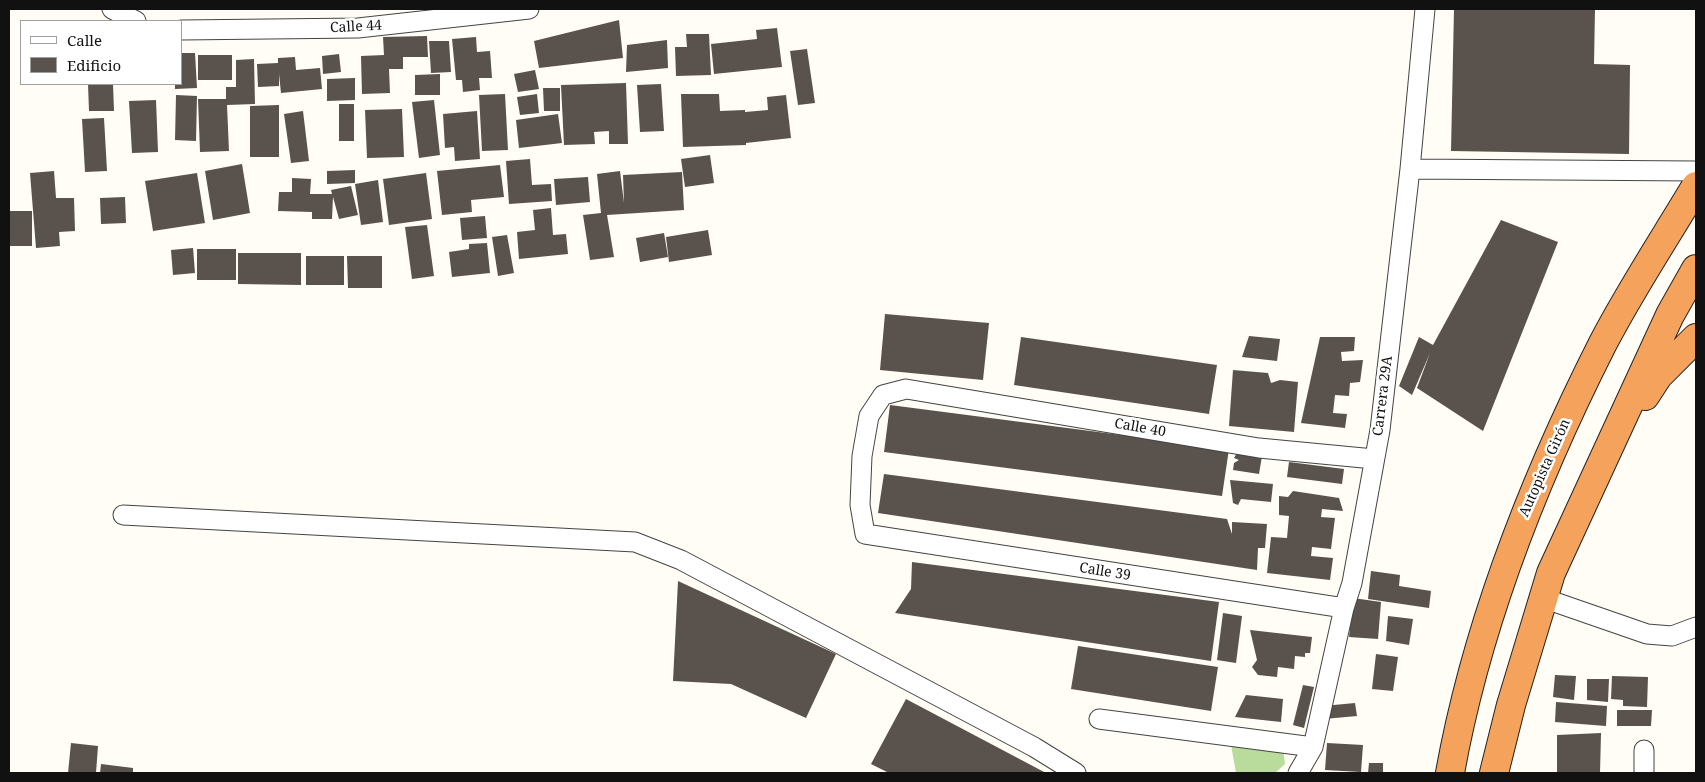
<!DOCTYPE html>
<meta charset="utf-8">
<style>
body{margin:0}
#map{position:relative;width:1705px;height:782px;overflow:hidden;background:#fffdf5;font-family:"Noto Serif",serif}
canvas{display:block}
.frame{position:absolute;inset:0;border:10px solid #111;pointer-events:none}
.legend{position:absolute;left:20px;top:20px;width:162px;height:65px;box-sizing:border-box;background:#fff;border:1px solid #a0a0a0;margin:0;padding:6px 9px;list-style:none;font-size:15px;color:#111}
.legend li{display:flex;align-items:center;gap:10px;height:25px}
.legend b{width:25px;border:1px solid #a0a0a0}
</style>
<div id="map">
<canvas width="1705" height="782"></canvas>
<div class="frame"></div>
<ul class="legend">
<li><b style="height:6px;background:#fff"></b>Calle</li>
<li><b style="height:14px;background:#5a524d"></b>Edificio</li>
</ul>
</div>
<script>
const ctx = document.querySelector('canvas').getContext('2d');
ctx.lineJoin = 'round';
function fillPath(path, color) { ctx.fillStyle = color; ctx.fill(path, 'evenodd'); }
function strokePath(path, color, width, dash) { ctx.strokeStyle = color; ctx.lineWidth = width; ctx.lineCap = dash ? 'butt' : 'round'; ctx.setLineDash(dash || []); ctx.stroke(path); }
function write(font, color, halo, rows, align = 'center') {
  ctx.font = font + ' "Noto Serif",serif'; ctx.lineWidth = 5; ctx.setLineDash([]); ctx.textBaseline = 'middle'; ctx.strokeStyle = halo; ctx.fillStyle = color; for (const [text, x, y, turn = 0] of rows) {
    ctx.save(); ctx.translate(x, y); ctx.rotate((+turn || 0) * Math.PI / 180); ctx.textAlign = isNaN(turn) ? turn : align; if (halo) ctx.strokeText(text, 0, 0); ctx.fillText(text, 0, 0); ctx.restore();
  }
}
fillPath(new Path2D(`
 M1231 745 1283 747 1285 764 1275 773H1236Z`), '#b9dc9c');
fillPath(new Path2D(`
 M1454 9H1595L1594 64 1630 65 1629 154 1451 151Z
 M619 20 623 58 539 68 534 41Z
 M777 28 782 67 714 74 711 44 757 39 756 30Z
 M686 34H709L711 75 676 76 675 47H687Z
 M427 36 428 57H403V69H389L390 93 362 94 361 56 384 55 383 37Z
 M476 37 477 52 490 51 492 78H479L480 90 463 92 462 80H456L452 39Z
 M667 40 668 68 626 72 627 45Z
 M429 41H449L451 72 431 73Z
 M807 49 815 103 798 105 790 51Z
 M181 53H195L197 88 175 89V84H181Z
 M339 54 341 72 323 74 322 56Z
 M198 55H232V80H198Z
 M295 57 296 70 320 68 322 89 281 93 279 74V86L258 87 257 64 278 63V58Z
 M254 59 255 104 227 105 229 151 200 152 198 99H226V87H236V60Z
 M535 70 539 89 518 92 514 74Z
 M440 74V95H415V75Z
 M355 78V100L327 101V79Z
 M626 83 628 144H609V131L594 132 595 144 564 145 561 85Z
 M88 84H113L114 111H89Z
 M661 84 664 131 640 132 637 85Z
 M543 88H560V111H544Z
 M505 94 508 150 482 151 479 95Z
 M537 94 539 113 520 115 517 97Z
 M681 94H719L720 111 745 110V112L768 110 767 97 786 95 791 138 746 143V145L683 147Z
 M176 95 197 96 196 141 175 140Z
 M156 100 158 152 132 153 129 101Z
 M434 100 440 155 419 158 412 102Z
 M339 104H354V141H339Z
 M279 105V157H250V106Z
 M402 109 404 157 367 158 365 110Z
 M303 111 309 161 291 163 284 114Z
 M477 111 480 159 455 161 454 147 445 148 443 114Z
 M558 114 562 143 519 148 516 120Z
 M104 118 107 171 85 172 82 119Z
 M710 155 714 183 685 187 681 159Z
 M530 159 532 185 551 184 552 201 509 204 506 161Z
 M242 164 250 213 213 220 205 171Z
 M500 165 504 197 471 200 472 212 442 215 437 171Z
 M355 170V183L327 184V171Z
 M54 171 56 198H74L75 231 59 232 60 246 36 248 30 173Z
 M620 171 624 203 623 175 682 172 684 210 607 215 614 257 590 260 583 215 601 213 597 174Z
 M197 173 205 223 153 231 145 181Z
 M426 173 432 219 389 225 383 179Z
 M588 177 590 202 556 205 554 179Z
 M292 178 311 179 310 194H332L331 190 351 186 358 215 339 219 333 197 332 219H312V212L278 211 279 192H292Z
 M378 180 383 222 361 225 355 184Z
 M125 197 126 223 101 224 100 198Z
 M551 208 553 235 566 234 568 254 519 259 517 232 535 230 533 210Z
 M9 211H32V246H9Z
 M485 216 487 238 462 240 460 218Z
 M1501 220 1558 242 1483 431 1417 388 1430 353 1412 395 1399 386 1419 337 1433 345Z
 M427 225 434 276 412 279 405 227Z
 M708 230 712 255 669 262 666 237Z
 M664 233 668 257 640 262 636 238Z
 M507 235 514 273 498 276 492 237Z
 M487 243 490 273 452 277 449 252 469 249V244Z
 M193 248 195 273 173 275 171 250Z
 M197 249H236V280H197Z
 M238 253H301V285L238 284Z
 M306 256H344V285H306Z
 M347 256H382V288H348Z
 M885 314 989 323 983 380 880 370Z
 M1249 336 1280 339 1277 361 1242 357Z
 M1021 337 1217 365 1209 414 1014 385Z
 M1320 337H1355L1354 351 1341 352 1342 361 1363 360 1360 382 1350 383 1349 396 1335 395 1333 413 1347 414 1345 428 1301 423Z
 M1233 370 1268 373 1271 383 1280 380 1298 382 1294 432 1229 426Z
 M890 405 1229 449 1222 496 884 452Z
 M1238 451 1262 456 1259 474 1233 470 1234 463 1239 460 1234 458Z
 M1289 462 1344 469 1342 484 1287 477Z
 M884 474 1227 519 1232 534V522L1267 524 1265 548H1258L1257 570 878 513Z
 M1230 480 1273 484 1271 502 1241 499 1238 505 1233 503Z
 M1293 491 1339 498 1343 511 1322 509 1321 517 1335 518 1331 549 1312 547 1311 556 1333 558 1330 580 1267 573 1271 537 1287 538 1289 516 1279 515V496L1288 497Z
 M912 562 1219 602 1211 661 895 613 911 589Z
 M1371 571 1400 575 1399 586 1431 591 1429 608 1368 599Z
 M678 581 836 654 806 718 731 684 673 681Z
 M1353 598 1381 602 1378 639 1349 637Z
 M1223 613 1242 616 1236 663 1217 660Z
 M1388 616 1413 619 1409 645 1386 641Z
 M1250 630 1312 637 1310 653H1305V657L1295 656 1294 669 1278 667 1277 677 1258 675 1252 667 1257 660Z
 M1078 646 1218 667 1211 711 1071 689Z
 M1376 654 1398 657 1393 691 1372 689Z
 M1555 675 1576 676 1574 700 1553 697Z
 M1612 676 1648 677 1647 707 1623 706V700L1611 699Z
 M1587 679H1609L1608 702 1587 700Z
 M1303 685 1314 687 1304 728 1293 725Z
 M1246 695 1283 699 1281 722 1235 717Z
 M906 699 1046 773H889L871 764Z
 M1556 702 1607 706 1606 726 1555 722Z
 M1355 703 1357 716 1324 719 1323 706Z
 M1617 710H1652L1651 726H1617Z
 M1601 733 1600 773H1557V735Z
 M71 743 98 746 96 773H68Z
 M1327 743 1363 745 1361 772 1325 770Z
 M1369 763H1383V773H1368Z
 M101 764 133 768V773H100Z`), '#5a524d');
const street = new Path2D(`
 M112 9 136 21
 M181 30 358 28 529 9
 M1410 169 1696 171
 M123 515 635 542 681 560 1034 747 1076 773
 M1543 598 1647 634 1672 636 1696 627
 M1344 608 865 534 860 505 862 456 869 416 883 395 906 389 1259 448 1374 459
 M1099 719 1313 747
 M1298 773 1313 747 1344 608 1352 583 1380 430 1410 169 1425 9
 M1644 773V750`);
const highway = new Path2D(`
 M1645 396 1658 376 1696 338
 M1450 773C1477 623 1534 479 1603 343 1631 289 1665 238 1696 186
 M1494 773 1511 705 1551 573 1670 315 1696 269`);
strokePath(street, '#444', 21);
strokePath(highway, '#222', 30);
strokePath(street, '#fff', 19);
strokePath(highway, '#f5a25d', 28);
write('14px', '#111', '#fff', [
 ["Calle 44",356,27,-3],
 ["Carrera 29A",1383,396,-83],
 ["Calle 40",1140,428,10],
 ["Autopista Girón",1545,468,-66],
 ["Calle 39",1105,572,9]
]);
</script>
